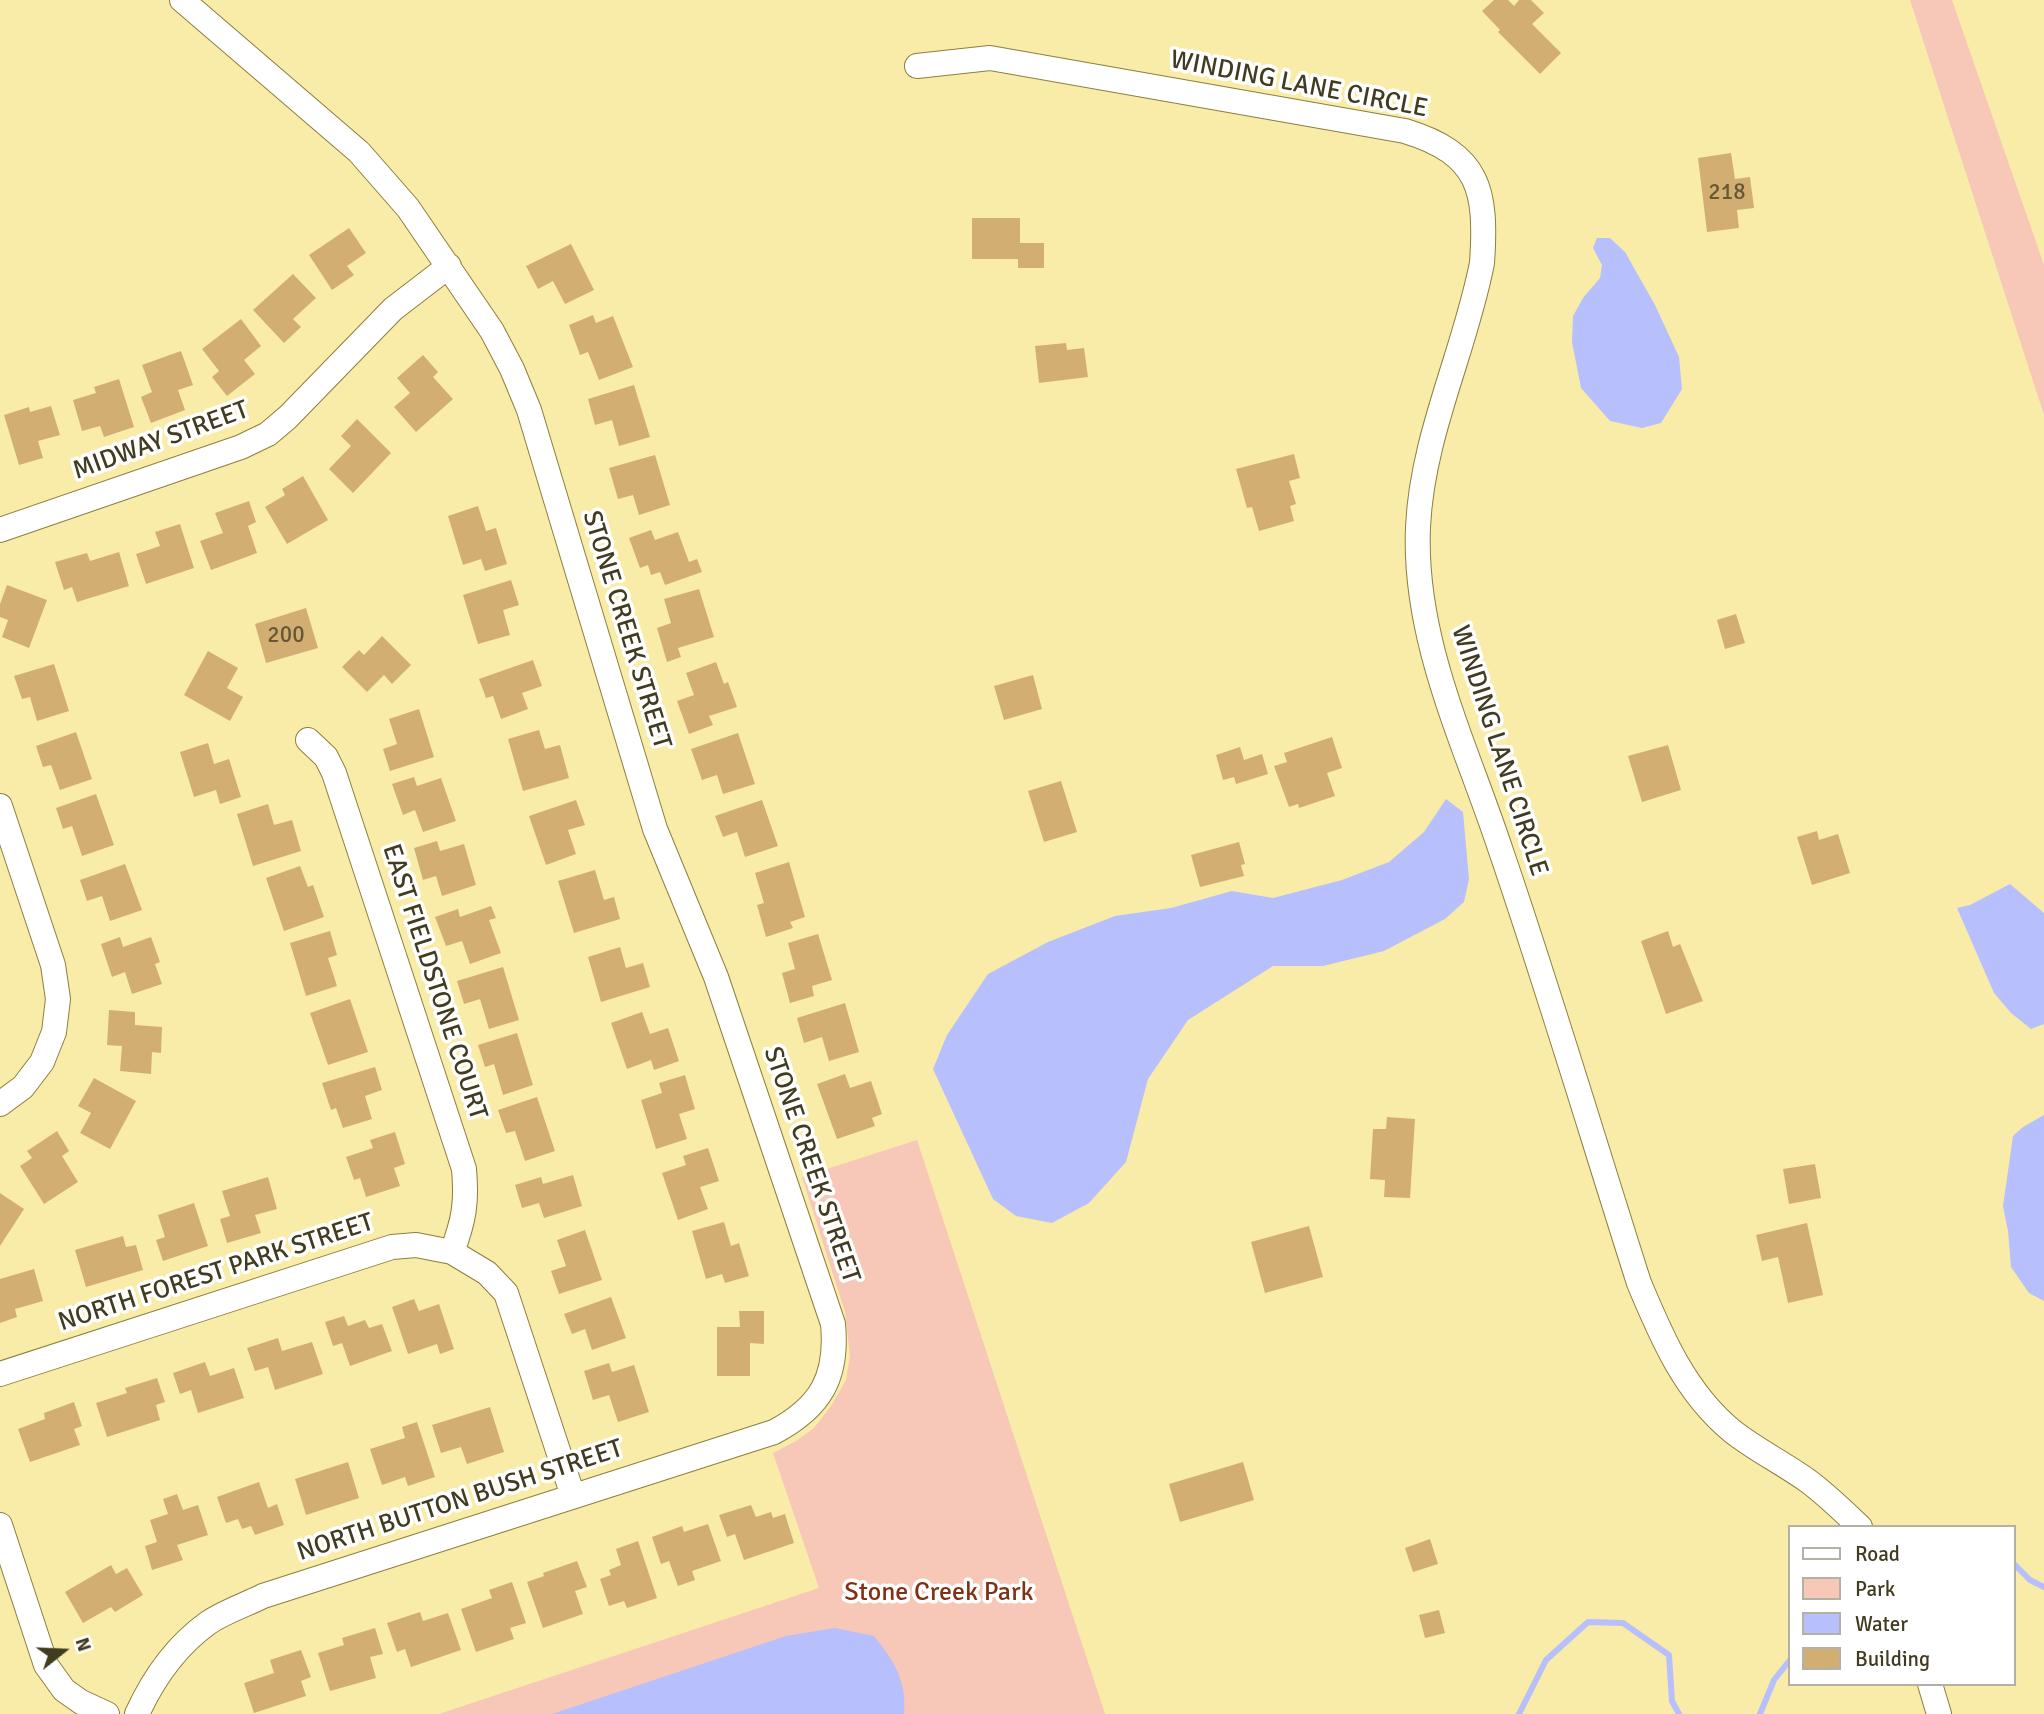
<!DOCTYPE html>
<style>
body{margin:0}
#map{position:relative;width:2044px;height:1714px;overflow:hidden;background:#f9eca8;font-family:Signika,sans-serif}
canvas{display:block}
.legend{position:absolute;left:1788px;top:1525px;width:228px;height:161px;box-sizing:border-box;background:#fff;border:2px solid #b3b1a6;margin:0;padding:9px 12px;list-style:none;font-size:21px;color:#413b20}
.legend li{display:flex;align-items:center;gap:14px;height:35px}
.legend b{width:35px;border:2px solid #b3b1a6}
.north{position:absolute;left:28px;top:1616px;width:70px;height:70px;-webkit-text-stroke:5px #fff;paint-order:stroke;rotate:72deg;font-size:19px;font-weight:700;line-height:28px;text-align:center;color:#413b20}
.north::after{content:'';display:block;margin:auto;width:24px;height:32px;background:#413b20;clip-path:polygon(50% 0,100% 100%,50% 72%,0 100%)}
</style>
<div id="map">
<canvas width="2044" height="1714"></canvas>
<ul class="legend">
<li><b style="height:9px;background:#fff"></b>Road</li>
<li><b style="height:19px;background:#f7c7b8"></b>Park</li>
<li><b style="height:19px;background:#b7bffd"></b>Water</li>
<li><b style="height:19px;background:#d3ae73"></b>Building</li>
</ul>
<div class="north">N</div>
</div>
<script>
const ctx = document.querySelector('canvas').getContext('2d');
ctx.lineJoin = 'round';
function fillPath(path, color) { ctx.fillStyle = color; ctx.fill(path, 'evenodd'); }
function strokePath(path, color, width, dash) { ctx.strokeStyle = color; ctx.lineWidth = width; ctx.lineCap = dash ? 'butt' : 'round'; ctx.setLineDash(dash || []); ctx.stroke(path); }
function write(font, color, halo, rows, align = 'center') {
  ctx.font = font + ' Signika,sans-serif'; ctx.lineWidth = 7; ctx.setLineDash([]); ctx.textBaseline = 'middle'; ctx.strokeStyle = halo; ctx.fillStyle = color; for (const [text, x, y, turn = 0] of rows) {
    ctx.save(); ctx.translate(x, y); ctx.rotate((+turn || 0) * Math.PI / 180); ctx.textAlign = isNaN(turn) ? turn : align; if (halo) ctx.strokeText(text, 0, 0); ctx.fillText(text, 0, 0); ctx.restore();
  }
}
fillPath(new Path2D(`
 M1910 0H1952L2044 265V415Z
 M917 1140 1105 1714H439L819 1588 773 1453 796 1441 814 1428 831 1406 846 1380 850 1356 845 1312 802 1177Z`), '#f7c7b8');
fillPath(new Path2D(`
 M1597 238H1610L1625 252 1655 305 1679 357 1682 389 1661 423 1642 428 1610 421 1581 388 1572 342 1573 316 1583 298 1600 278 1602 265 1593 248Z
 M1446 799 1463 812 1469 879 1464 902 1445 919 1384 951 1323 966H1273L1188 1020 1148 1079 1126 1162 1089 1203 1052 1223 1016 1216 993 1199 933 1069 947 1035 988 974 1048 942 1115 916 1171 908 1232 891 1273 898 1342 880 1389 862 1424 832Z
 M2010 884 2044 913V1024L2031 1029 2011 1013 1994 993 1957 908 1970 905Z
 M2044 1115V1301L2029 1293 2011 1267 2008 1231 2003 1206 2013 1136 2023 1127Z
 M835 1628 874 1636C894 1661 907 1681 904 1714H552L786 1636Z`), '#b7bffd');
strokePath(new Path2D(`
 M2014 1564 2030 1580 2044 1587
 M1519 1714 1546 1660 1588 1622 1623 1623 1669 1655 1672 1701 1679 1714
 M1760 1714 1774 1680 1790 1660`), '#b7bffd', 6);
fillPath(new Path2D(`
 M1494 0H1508L1514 6 1519 0H1531L1544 13 1532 24 1561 53 1540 74 1498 32 1500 30 1482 11Z
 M1731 153 1735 179 1750 177 1754 208 1737 210 1739 228 1707 232 1698 158Z
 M972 218H1020V243H1044V268H1018V259H972Z
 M349 228 366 253 347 266 354 275 332 290 309 255Z
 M571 244 594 290 565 304 553 281 538 289 526 266Z
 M293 274 316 298 293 319 301 327 284 343 253 310Z
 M593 315 596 323 613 316 633 367 599 380 588 352 580 355 569 325Z
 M241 319 261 346 244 360 255 374 227 396 212 377 219 371 202 349Z
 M1066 343 1067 350 1084 348 1088 377 1039 383 1035 346Z
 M181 351 193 385 178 390 185 410 151 423 141 397 152 392 142 365Z
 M423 355 438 372 433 377 453 399 416 432 394 407 410 393 397 378Z
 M119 379 134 427 104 437 100 426 82 431 73 400 96 393 94 387Z
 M634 385 650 437 619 446 612 420 595 425 588 399Z
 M51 406 60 435 38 441 43 458 19 465 4 415 29 407 30 412Z
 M357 419 391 453 353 493 329 469 351 446 341 436Z
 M1294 454 1300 478 1289 481 1296 504 1290 506 1294 521 1259 531 1252 507 1247 508 1236 469Z
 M655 455 670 505 639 515 633 495 618 499 609 468Z
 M303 476 328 520 287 544 265 507 285 495 282 489Z
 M249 501 256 522 248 526 257 553 211 570 200 541 223 533 215 513Z
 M478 506 486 531 496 528 507 564 485 571 481 559 463 565 448 516Z
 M180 524 194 568 146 584 136 554 160 546 155 532Z
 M651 530 655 540 678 532 689 562 697 559 702 572 665 585 660 572 651 575 648 565 640 568 629 538Z
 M119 552 129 586 77 602 72 587 64 590 55 562 87 553 90 561Z
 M511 580 519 605 503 610 510 635 478 644 463 595Z
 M7 585 47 600 29 648 2 637 8 620 0 617V604Z
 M699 589 714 637 678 648 681 657 667 662 657 628 671 623 664 599Z
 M306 608 318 648 266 663 255 624Z
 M1736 614 1745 643 1725 649 1717 620Z
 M382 636 411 665 392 684 384 675 367 692 342 667 359 650 364 655Z
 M208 651 238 668 227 688 243 697 230 721 184 695Z
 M533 660 542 686 522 693 528 709 501 719 493 696 486 698 479 679Z
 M716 662 724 684 728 682 737 707 709 716 713 725 689 734 677 701 694 695 686 673Z
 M54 664 69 711 37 721 30 697 22 699 14 676Z
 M1033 675 1042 709 1004 720 994 686Z
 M419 709 434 757 390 771 383 749 397 744 389 719Z
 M539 730 545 749 560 745 569 778 523 791 508 739Z
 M76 732 92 779 60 790 51 765 43 767 36 746Z
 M738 733 755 784 723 794 717 775 702 780 691 749Z
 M1332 737 1342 768 1327 773 1335 796 1299 808 1298 804 1289 807 1274 766 1287 762 1284 753Z
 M208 743 214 764 229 759 241 797 220 804 216 790 194 797 180 752Z
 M1668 745 1681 790 1642 802 1628 756Z
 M1240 747 1244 760 1262 754 1268 774 1236 784 1234 777 1223 780 1216 755Z
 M414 777 417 786 441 778 456 821 423 832 415 810 403 815 392 784Z
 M1061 781 1077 832 1044 842 1028 791Z
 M96 794 114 845 82 856 72 826 63 829 56 808Z
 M576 800 585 825 568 830 576 854 546 865 529 816Z
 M762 800 778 846 745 857 737 832 723 837 715 816Z
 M268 804 274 825 292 820 301 851 253 866 237 814Z
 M1817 831 1819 840 1838 834 1850 873 1812 885 1797 837Z
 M437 841 440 851 464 844 476 885 442 896 436 876 423 880 414 848Z
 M1239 842 1245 864 1241 865 1244 876 1200 887 1191 855Z
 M789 862 805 917 790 922 793 928 766 937 757 905 764 903 755 873Z
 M125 864 142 910 110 921 102 896 87 901 80 880Z
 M300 866 308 887 313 885 324 917 284 931 266 878Z
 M595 870 604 900 614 897 620 919 574 933 558 881Z
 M491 906 496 918 489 920 501 953 470 964 462 941 446 946 435 917 458 909 460 917Z
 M330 931 337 955 328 958 337 986 306 996 290 943Z
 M1668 931 1673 947 1680 944 1703 1001 1666 1014 1641 941Z
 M818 934 832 980 812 986 814 996 790 1003 782 973 795 969 788 943Z
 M120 937 123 947 151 937 160 962 155 964 162 984 132 994 125 972 112 977 101 944Z
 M620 947 626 968 643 963 650 987 601 1002 588 957Z
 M503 967 519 1020 489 1029 480 999 464 1004 457 981Z
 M350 999 368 1052 328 1065 310 1013Z
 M845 1003 859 1052 829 1061 822 1037 804 1043 797 1018Z
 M109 1010 135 1012V1025L162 1027 161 1053 152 1052 151 1074 120 1071 122 1046 107 1045Z
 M642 1012 650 1034 668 1028 679 1061 654 1070 651 1060 627 1069 611 1023Z
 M517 1033 533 1085 503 1095 494 1064 485 1067 478 1045Z
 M375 1067 382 1090 365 1096 372 1119 343 1128 336 1108 331 1110 322 1083Z
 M845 1074 850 1088 871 1081 882 1114 872 1118 875 1126 837 1139 817 1084Z
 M685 1075 695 1109 679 1114 687 1139 656 1149 641 1100 662 1093 659 1083Z
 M94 1078 136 1101 110 1149 80 1133 91 1113 78 1106Z
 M537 1097 555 1151 525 1161 515 1131 506 1133 498 1110Z
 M1387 1117 1415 1119 1410 1198 1384 1197 1385 1180 1370 1179 1373 1129H1386Z
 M57 1131 69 1151 62 1156 78 1182 44 1204 20 1166 32 1158 27 1151Z
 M395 1132 405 1164 394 1168 400 1186 366 1197 360 1178 354 1180 346 1157 373 1148 370 1140Z
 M708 1148 719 1181 700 1187 708 1209 678 1220 662 1173 686 1165 683 1156Z
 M1815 1164 1821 1198 1789 1204 1783 1169Z
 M573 1175 582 1206 544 1218 539 1203 522 1208 515 1185 541 1177 543 1184Z
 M268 1177 277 1209 255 1215 261 1233 227 1243 220 1219 230 1216 222 1191Z
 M0 1193 24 1209 0 1246Z
 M194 1203 208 1246 163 1261 156 1240 165 1237 158 1215Z
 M724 1222 731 1246 739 1243 749 1276 725 1283 722 1274 706 1279 692 1231Z
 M1807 1223 1823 1295 1788 1303 1778 1257 1762 1261 1756 1235Z
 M1309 1226 1323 1277 1265 1293 1251 1242Z
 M585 1230 602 1280 559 1294 551 1271 566 1266 557 1240Z
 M123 1236 126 1247 136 1245 143 1270 86 1287 75 1250Z
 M34 1269 43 1301 15 1309 17 1317 0 1323V1279Z
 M611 1297 626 1338 592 1350 585 1329 572 1334 564 1314Z
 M414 1299 419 1311 439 1304 454 1349 440 1354 437 1344 408 1354 392 1307Z
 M739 1311H764V1344L750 1343V1376H717V1327H740Z
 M344 1316 348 1326 365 1320 369 1328 382 1324 392 1351 350 1366 342 1343 333 1346 325 1322Z
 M278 1338 282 1351 312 1342 323 1374 275 1390 268 1367 255 1371 247 1348Z
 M205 1362 210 1376 234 1368 244 1398 198 1413 191 1390 180 1394 173 1373Z
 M609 1363 612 1372 634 1365 649 1412 618 1422 609 1395 593 1400 584 1371Z
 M157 1378 165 1402 156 1405 160 1420 107 1437 96 1403 127 1393 125 1388Z
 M74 1402 82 1426 74 1429 80 1445 30 1462 18 1429 45 1419 44 1413Z
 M490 1407 504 1452 467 1464 461 1447 441 1453 432 1425Z
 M417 1422 435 1477 408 1486 405 1477 382 1485 370 1449 405 1438 402 1427Z
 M348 1462 359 1498 306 1515 295 1479Z
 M1243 1462 1254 1500 1180 1522 1169 1484Z
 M259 1482 268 1508 277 1504 284 1525 255 1535 251 1526 242 1529 238 1519 226 1523 217 1497Z
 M177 1494 183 1510 198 1505 208 1535 177 1545 183 1560 152 1570 145 1546 157 1542 150 1520 168 1514 163 1499Z
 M751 1505 756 1517 771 1512 773 1518 785 1514 794 1543 744 1560 735 1534 727 1537 719 1515Z
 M708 1524 721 1561 692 1571 695 1580 678 1586 669 1561 661 1564 652 1537 682 1526 684 1532Z
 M1430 1539 1438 1564 1413 1572 1405 1548Z
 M638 1541 657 1598 627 1608 624 1601 609 1606 600 1579 611 1575 609 1570 621 1565 616 1549Z
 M577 1561 587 1587 575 1591 583 1614 543 1628 527 1582 544 1576 543 1573Z
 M111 1565 116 1574 127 1568 143 1595 115 1612 111 1607 83 1623 65 1592Z
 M512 1582 526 1623 510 1628 514 1639 476 1652 461 1609 492 1598 489 1590Z
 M1439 1610 1445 1633 1425 1638 1419 1615Z
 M420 1612 423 1621 448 1613 461 1650 411 1667 405 1649 397 1652 387 1623Z
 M375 1628 383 1654 370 1657 376 1678 330 1691 318 1653 344 1645 342 1638Z
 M301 1650 311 1677 301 1681 306 1696 254 1713 244 1683 274 1673 270 1660Z`), '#d3ae73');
const street = new Path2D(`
 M917 66 990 58 1405 131C1480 154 1487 190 1482 263 1465 351 1422 436 1418 527 1413 641 1466 745 1501 851 1550 994 1593 1139 1639 1283 1662 1338 1685 1392 1732 1431 1756 1450 1783 1463 1808 1481 1827 1495 1843 1511 1860 1527
 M0 530 241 447 268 434 288 417 393 309 449 266
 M308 740 326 757 334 773 464 1169C467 1203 464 1220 452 1252
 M0 806 53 965 58 999 54 1032 42 1062 23 1087 0 1104
 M0 1374 392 1247 416 1245 452 1252 487 1273 506 1293 573 1496
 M0 1525 46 1665 64 1690 81 1702 107 1714
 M1930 1684 1939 1714
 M137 1714C153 1679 176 1646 208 1623 224 1612 245 1605 263 1596L774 1432C821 1407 838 1377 833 1324L716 977 655 829 529 410 512 369 492 331 408 208 359 152 182 0`);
strokePath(street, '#8c7f3e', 26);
strokePath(street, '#fff', 24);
write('23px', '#665835', null, [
 ["218",1727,193],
 ["200",286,636]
]);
write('26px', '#413b20', '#fff', [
 ["WINDING LANE CIRCLE",1299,85,11],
 ["MIDWAY STREET",161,441,-20],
 ["STONE CREEK STREET",626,630,73],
 ["WINDING LANE CIRCLE",1499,751,72],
 ["EAST FIELDSTONE COURT",434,982,72],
 ["STONE CREEK STREET",811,1165,71],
 ["NORTH FOREST PARK STREET",216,1273,-18],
 ["NORTH BUTTON BUSH STREET",460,1501,-18]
]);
write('26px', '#803115', '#fff', [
 ["Stone Creek Park",939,1593]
]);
</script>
